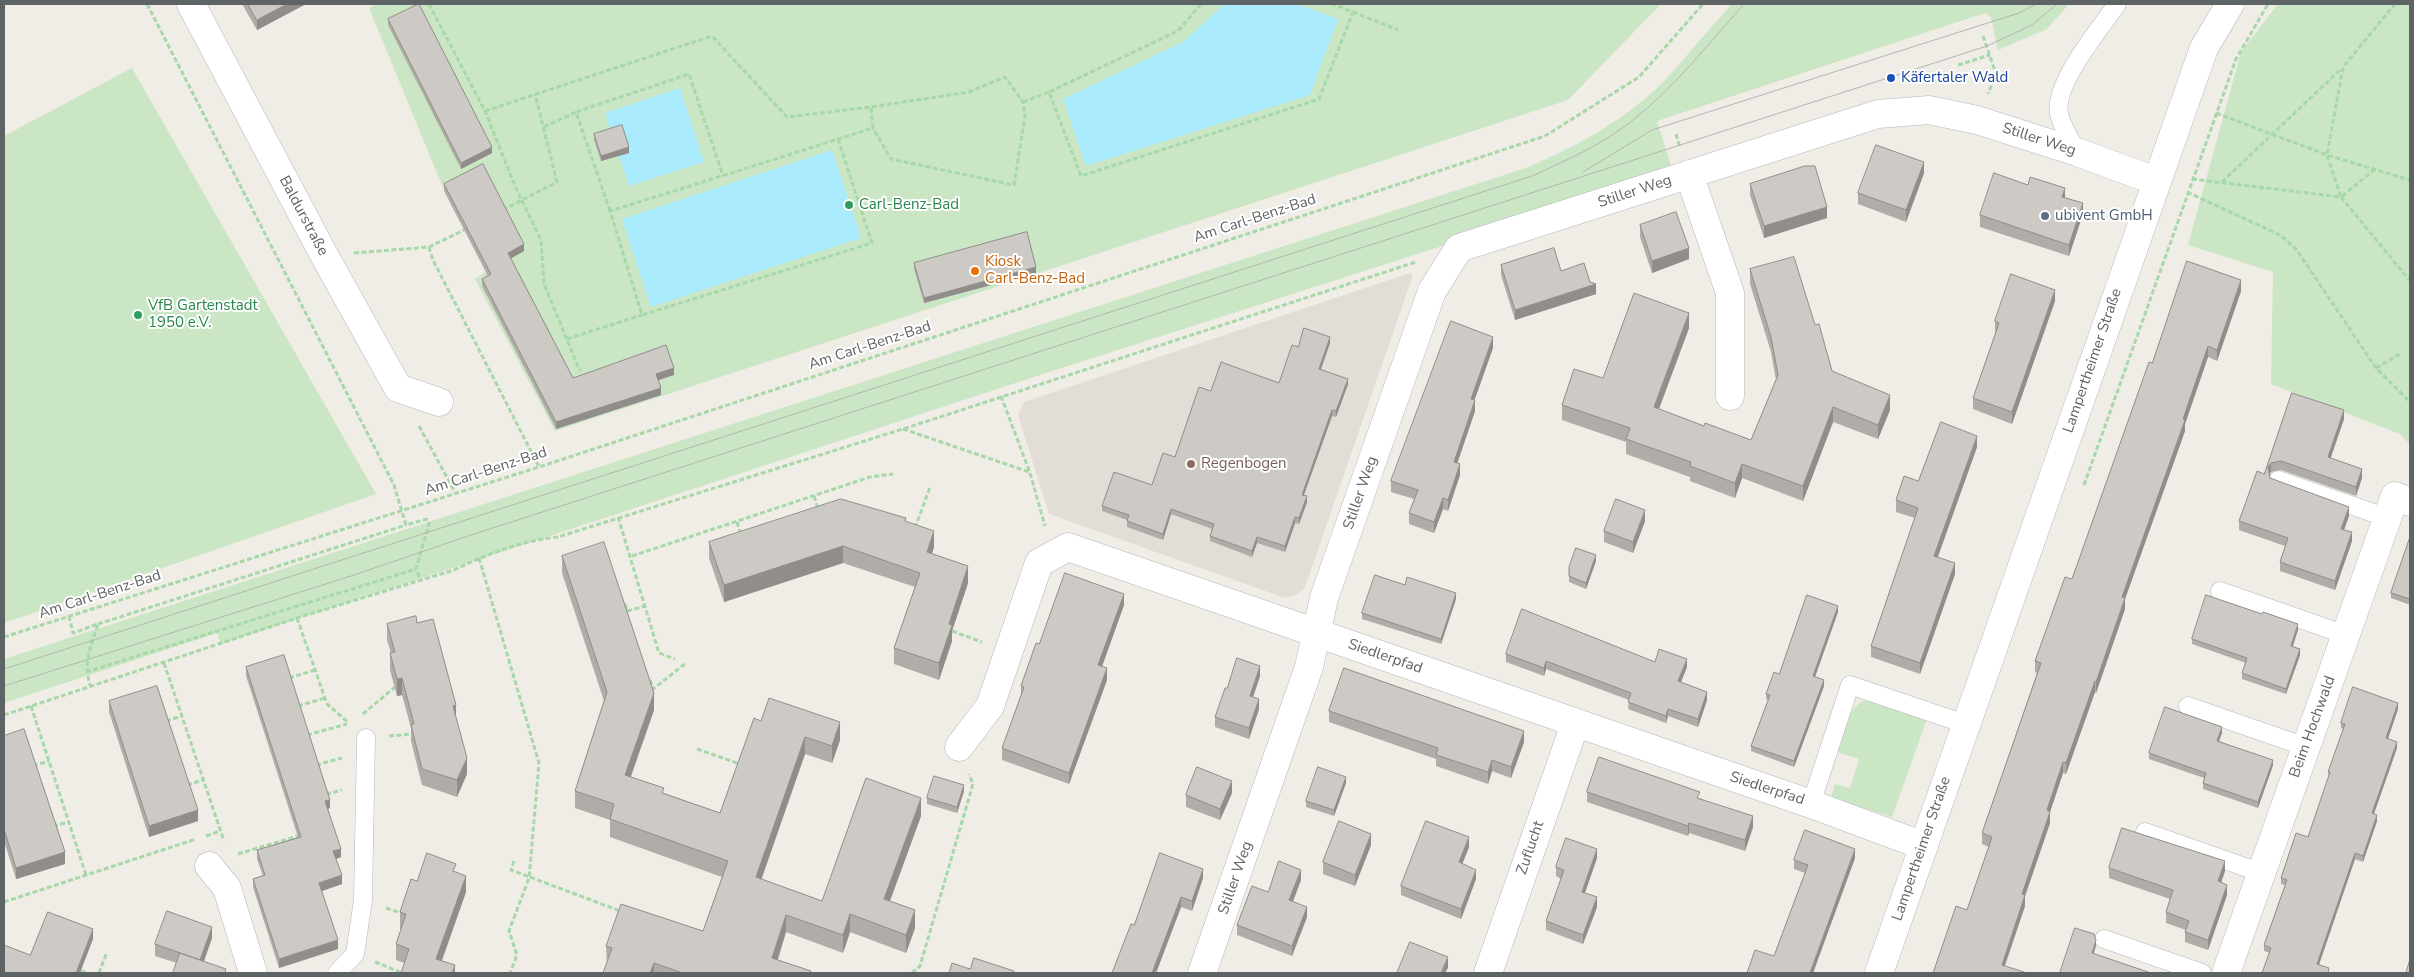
<!DOCTYPE html>
<meta charset="utf-8">
<style>
body{margin:0}
#map{position:relative;width:2414px;height:977px;overflow:hidden;background:#f0ece6;font-family:"Nunito Sans",sans-serif}
canvas{display:block}
.frame{position:absolute;inset:0;border:5px solid #5e6366;pointer-events:none}
</style>
<div id="map">
<canvas width="2414" height="977"></canvas>
<div class="frame"></div>
</div>
<script>
const ctx = document.querySelector('canvas').getContext('2d');
ctx.lineJoin = 'round';
function fillPath(path, color) { ctx.fillStyle = color; ctx.fill(path, 'evenodd'); }
function strokePath(path, color, width, dash) { ctx.strokeStyle = color; ctx.lineWidth = width; ctx.lineCap = dash ? 'butt' : 'round'; ctx.setLineDash(dash || []); ctx.stroke(path); }
function write(font, color, halo, rows, align = 'center') {
  ctx.font = font + ' "Nunito Sans",sans-serif'; ctx.lineWidth = 4; ctx.setLineDash([]); ctx.textBaseline = 'middle'; ctx.strokeStyle = halo; ctx.fillStyle = color; for (const [text, x, y, turn = 0] of rows) {
    ctx.save(); ctx.translate(x, y); ctx.rotate((+turn || 0) * Math.PI / 180); ctx.textAlign = isNaN(turn) ? turn : align; if (halo) ctx.strokeText(text, 0, 0); ctx.fillText(text, 0, 0); ctx.restore();
  }
}
fillPath(new Path2D(`
 M1410 273 1413 275 1305 587 1297 595 1285 598 1049 514 1018 415 1024 402Z`), '#e3ddd7');
fillPath(new Path2D(`
 M376 4H1661L1568 100 555 431 475 279 486 272 444 190 369 8Z
 M1732 4H2069L2047 29 1998 50 1991 17 1985 13 1657 121 1673 172 1043 374 221 644 217 633 4 703V659L1529 167C1578 145 1626 120 1664 81 1687 56 1709 29 1732 4Z
 M2278 4H2410V444L2400 434 2271 384 2273 272 2188 245 2241 52Z
 M132 68 376 494 4 623V136Z
 M1871 699 1927 719 1892 817 1831 798 1835 784 1850 788 1859 759 1837 752C1844 731 1846 703 1871 699Z`), '#cbe6c4');
fillPath(new Path2D(`
 M1225 4H1297L1338 19 1310 95 1086 166 1063 99 1183 42Z
 M680 88 704 162 629 186 605 113Z
 M832 150 861 238 651 307 622 219Z`), '#a9eafd');
const service = new Path2D(`
 M2077 152C2071 140 2062 127 2059 114 2053 84 2100 29 2117 4
 M2278 480 2388 518
 M2220 591 2346 635
 M2188 706 2306 747
 M1811 804 1850 685 1965 724
 M2145 832 2262 873
 M2104 939 2202 973
 M337 973 355 954 363 900 366 738`);
const minor = new Path2D(`
 M191 4 324 255 398 388 439 402
 M1689 174 1730 293V396
 M959 747 990 706 1039 563 1068 547 1811 804 1924 846
 M209 866 227 888 253 973
 M1202 973 1309 667 1324 598 1432 291 1459 248 1878 114 1929 110 1977 120 2077 152 2156 181
 M1488 973 1575 724
 M2226 973 2395 496 2410 502`);
const tertiary = new Path2D(`
 M1879 973 2204 48 2230 4`);
strokePath(service, '#b3b8ba', 19);
strokePath(minor, '#b3b8ba', 29);
strokePath(tertiary, '#b3b8ba', 29);
strokePath(new Path2D(`
 M147 4 394 485 406 525 427 519 429 524 416 569 421 581
 M429 4 485 111 515 186 541 240 544 284 580 371
 M1201 4 1178 31 1049 92 1081 176 1319 99 1353 12 1333 4
 M1353 12 1398 30
 M1983 36 1996 74 1988 94
 M1958 65 1990 55
 M1023 102 1049 92
 M485 111 712 36 787 117 871 107 969 92 1005 77 1023 102 1025 116 1014 185 891 159 873 128
 M2216 113 2327 155 2410 180
 M544 127 576 112
 M1676 134 1680 148
 M838 139 872 243 642 315 610 211C697 184 785 156 873 128L871 107
 M2375 169 2341 197 2327 155 2343 67 2395 4
 M2192 179 2341 197 2410 281
 M2222 182 2342 68
 M2187 192 2280 235 2296 249 2376 368 2410 402
 M503 210 557 182 535 94
 M610 211 576 112 689 74 723 176
 M429 247 433 260 539 467
 M354 253 429 247 464 230
 M567 339 642 315
 M2376 368 2400 354
 M1001 396 1030 473 1045 526
 M419 426 456 494
 M903 429 1029 472
 M2084 485 2236 59 2268 4
 M814 496 818 509
 M618 517 659 653 675 659
 M737 522 741 534
 M915 528 930 487
 M632 556 870 477 893 474
 M479 558 539 763 529 878 509 931 517 955 510 973
 M625 604 627 611 645 606
 M69 616 73 633 98 624C91 646 83 662 90 685
 M297 618 327 704 349 723
 M98 624 406 525
 M952 631 982 642
 M4 637 539 467 1545 136 1639 77 1703 4
 M164 663 224 841
 M86 672 416 569
 M289 678 315 670
 M650 680 653 689 686 663
 M31 706 86 875
 M298 706 325 698
 M363 714 395 687
 M4 715 297 618 454 570C487 554 521 541 558 537L903 429 1416 262
 M166 721 182 716
 M307 735 347 724
 M389 736 413 734
 M697 749 740 764
 M316 765 342 758
 M33 766 49 761
 M187 785 203 780
 M326 794 342 790
 M53 826 69 822
 M206 836 220 831
 M238 854 301 835
 M514 861 511 870 623 912
 M4 902 196 839
 M386 908 402 913
 M375 962 402 973
 M81 971 87 973
 M99 973 107 952
 M912 973 920 966 973 784 969 774`), '#a7d8a9', 3, [5, 2.5]);
strokePath(service, '#fff', 18);
strokePath(minor, '#fff', 28);
strokePath(tertiary, '#fff', 28);
strokePath(new Path2D(`
 M1583 172 1652 130 2019 13 2036 4
 M4 669 1532 176C1567 160 1602 145 1633 120 1675 87 1709 43 1744 4
 M4 686 354 575 471 535 1987 46 2032 25 2057 4`), '#b4b5b6', 1);
fillPath(new Path2D(`
 M242 4H306L257 30Z
 M388 19 492 153 461 169 388 25Z
 M594 134 629 153 601 161 594 140Z
 M1924 173 1906 222 1858 204V193Z
 M444 184 524 251 511 258 573 378 674 375 658 380 661 395 556 429 482 286V279L488 276 444 191Z
 M1750 184 1827 218 1764 238 1750 195Z
 M2065 197 2083 214 2069 256 1980 227V215Z
 M1640 225 1689 259 1652 273 1640 237Z
 M914 263 1036 273 924 303 914 269Z
 M1501 265 1561 271 1590 282 1596 294 1515 320 1501 275Z
 M1750 269 1815 325 1832 371 1890 410 1878 439 1833 422 1803 501 1742 478 1735 498 1690 481V477L1626 454V442L1562 420V405L1603 378 1689 328 1659 409 1704 426 1751 440 1776 380 1771 352 1750 284Z
 M2241 291 2217 361 2208 357 2185 424V431L2125 599V609L2096 693 2095 692 2066 774 2063 773 2050 812V823L2025 896V906L2005 966 1933 973 1967 910 1989 847 1982 844V833L2037 673 2035 672V661L2072 579 2152 363Z
 M2055 301 2012 424 1973 409V398L1996 333H1995V321Z
 M1330 343 1321 369 1348 384 1336 417 1332 416 1304 495 1307 502 1299 524 1295 523 1285 552 1257 543 1252 557 1210 541V536L1212 529 1171 514 1163 540 1127 527V520L1102 511V506L1152 485 1175 457 1211 391 1279 383 1298 347Z
 M1493 348 1474 400 1475 411 1457 463 1460 475 1448 511 1443 509 1434 533 1409 524V513L1414 499 1391 492V481Z
 M2292 393 2344 419 2330 458 2362 478 2356 496 2281 470 2271 472 2269 475 2270 478 2349 516 2344 530 2352 541 2335 590 2280 571V562L2285 546 2239 530V521L2264 474Z
 M1977 447 1938 557 1955 574 1920 674 1871 657V646L1915 518 1896 512V500L1918 481Z
 M906 521 934 547 932 554 968 583 952 631V641L939 680 894 664V648L915 587 843 563 724 602 709 558V542Z
 M1645 521 1633 553 1604 542V531Z
 M2410 537V605L2391 598V593Z
 M562 556 654 710 631 777 664 793 720 813 761 721 840 740 832 763 805 754 761 879 822 901 921 816 890 901 915 928 906 953 850 932 843 953 786 932 778 960 811 973H603L607 964 606 946 703 931 722 877 610 837V820L575 808V791L604 701 562 573Z
 M1596 561 1586 589 1569 582V567Z
 M1456 599 1441 644 1362 619V613Z
 M1124 605 1102 667 1107 680 1069 784 1002 760V748L1021 696V686L1039 644Z
 M1838 612 1815 677 1824 686 1794 767 1751 751V746L1768 700 1766 699V694L1779 674Z
 M417 623 456 718 467 774 457 797 422 785 411 741V728L402 695 397 696 390 670V653H391L387 640V624Z
 M2298 630 2292 647 2300 655 2286 694 2242 679V673L2246 663 2192 644V639Z
 M1506 654 1655 662 1687 667 1681 682 1707 700 1698 727 1668 716 1666 723 1628 709 1629 700 1546 669 1544 676 1506 662Z
 M246 667 330 808 328 809 341 857 336 859 342 884 322 891 338 949 279 968 253 887V879L263 876 257 859V850L298 837 246 676Z
 M1260 676 1253 697 1259 709 1249 739 1215 727V717L1227 688Z
 M109 701 198 821 149 837 109 712Z
 M2398 709 2388 739 2397 748 2374 814 2377 821 2363 862 2355 859 2319 965 2329 973 2264 951V945L2285 885 2281 884V878L2308 837 2329 778 2328 772 2343 729 2341 728V723Z
 M1329 711 1524 742 1511 778 1492 771 1488 784 1436 766V759L1329 722Z
 M2222 733 2219 741 2273 765 2258 808 2203 789V783L2204 778 2149 759V753Z
 M4 736 65 864 16 879 4 841Z
 M1346 783 1334 816 1306 807V801Z
 M964 791 957 813 927 804V798Z
 M1587 792 1700 798 1753 827 1745 851 1689 833 1688 836 1587 802Z
 M1232 793 1220 820 1186 807V795Z
 M1371 845 1355 886 1323 874V862Z
 M1469 847 1462 864 1476 879 1461 919 1401 895V886Z
 M1597 858 1585 893 1597 907 1583 944 1546 930V921L1561 879 1556 876V867Z
 M1855 858 1813 973H1747L1774 956 1805 873 1794 869V860Z
 M2109 868 2225 871 2221 882 2227 895 2208 950 2185 942V932L2186 930 2166 923V912L2170 899 2109 878Z
 M456 872 466 892 442 961 455 973 404 963 396 960V944L401 929 400 928V912L417 881Z
 M1203 878 1192 911 1181 907 1156 973H1112L1134 925Z
 M1301 880 1293 902 1307 917 1292 956 1237 935V925L1268 892Z
 M212 938 204 962 226 973 177 963 155 956V944Z`), '#b0ada9');
fillPath(new Path2D(`
 M287 4H306L257 30V20Z
 M492 147V153L461 169V163Z
 M629 147V153L601 161V156Z
 M1924 162V173L1906 222V210Z
 M2065 188V200L2062 197Z
 M2083 203V214L2069 256V245Z
 M1827 207V218L1764 238V226Z
 M524 244V251L508 260V253Z
 M1689 248V259L1652 273V261Z
 M1036 267V273L924 303V298Z
 M2241 280V291L2217 361V350Z
 M1596 284V294L1515 320V310Z
 M2055 290V301L2012 424V412Z
 M1689 313V328L1654 422V407Z
 M1330 337V343L1319 374V369Z
 M1493 337V348L1471 410V399Z
 M2208 346V357L2185 424V431L2125 599V609L2096 693V682L2122 597Z
 M674 368V375L656 381V374Z
 M1348 379V384L1336 417V411Z
 M661 388V395L556 429V422Z
 M1890 395V410L1878 439V425Z
 M1475 400V411L1454 473V462Z
 M1833 407V422L1803 501V486Z
 M1332 410V416L1302 500V495Z
 M2344 410V419L2328 466V457Z
 M1977 436V447L1934 567V556Z
 M2271 463V472L2268 476V467Z
 M1460 464V475L1448 511V500Z
 M1742 464V478L1735 498V483Z
 M2362 469V478L2356 496V487Z
 M1307 496V502L1299 524V518Z
 M1443 498V509L1434 533V522Z
 M2349 507V516L2341 538V529Z
 M1171 509V514L1163 540V534Z
 M1645 510V521L1633 553V542Z
 M1295 517V523L1285 552V546Z
 M934 531V547L927 569V552Z
 M2352 532V541L2335 590V581Z
 M1257 537V543L1252 557V551Z
 M843 546V563L724 602V585Z
 M1596 555V561L1586 589V583Z
 M1955 563V574L1920 674V663Z
 M968 566V583L952 631V641L939 680V663L949 624Z
 M1456 593V599L1441 644V639Z
 M1124 594V605L1098 677V665Z
 M1838 606V612L1813 682V676Z
 M2298 624V630L2291 652V646Z
 M2300 649V655L2286 694V689Z
 M1687 659V667L1678 689V681Z
 M1546 661V669L1544 676V668Z
 M1260 666V676L1250 706V696Z
 M1107 668V680L1069 784V773Z
 M402 678V695L397 696V679Z
 M1824 680V686L1794 767V761Z
 M2095 681V692L2066 774V763Z
 M1707 692V700L1698 727V719Z
 M654 693V710L625 792V775Z
 M1259 699V709L1249 739V728Z
 M2398 703V709L2386 744V738Z
 M456 705V721L453 706Z
 M1668 709V716L1666 723V716Z
 M840 722V740L832 763V746Z
 M2222 727V733L2217 746V741Z
 M1524 731V742L1511 778V767Z
 M805 737V754L756 895V877Z
 M2397 742V748L2372 819V813Z
 M467 758V774L457 797V780Z
 M1492 760V771L1488 784V772Z
 M2273 760V765L2258 808V802Z
 M2063 762V773L2047 821V810Z
 M1346 777V783L1334 816V810Z
 M1232 781V793L1220 820V809Z
 M964 785V791L957 813V807Z
 M921 798V816L884 917V899Z
 M330 800V808L325 810V801Z
 M198 810V821L149 837V826Z
 M2050 812V823L2025 896V906L2002 973V965L2022 894Z
 M2377 815V821L2363 862V856Z
 M1753 816V827L1745 851V840Z
 M1689 823V833L1688 836V826Z
 M1371 834V845L1355 886V875Z
 M1469 837V847L1459 872V862Z
 M341 849V857L333 860V851Z
 M1597 849V858L1582 901V892Z
 M1855 849V858L1813 973H1810Z
 M65 852V864L16 879V868Z
 M2355 853V859L2317 970V964Z
 M2225 861V871L2218 892V881Z
 M1203 869V878L1192 911V901Z
 M1301 870V880L1289 911V900Z
 M1476 870V879L1461 919V909Z
 M342 875V884L319 892V883Z
 M466 876V892L437 973 436 959Z
 M2227 885V895L2208 950V940Z
 M1181 897V907L1156 973H1152Z
 M1597 897V907L1583 944V935Z
 M1307 907V917L1292 956V946Z
 M915 910V928L906 953V935Z
 M850 914V932L843 953V935Z
 M786 915V932L773 973 772 958Z
 M212 927V938L200 971V960Z
 M93 929V939L80 973H76Z
 M338 940V949L279 968V959Z
 M2096 940V946L2092 959V953Z
 M1448 957V968L1445 973H1441Z
 M654 963V973H650Z
 M455 965V973H452Z`), '#908d8a');
const building = new Path2D(`
 M248 4H287L257 20Z
 M419 4 492 147 461 163 388 19Z
 M622 125 629 147 601 156 594 134Z
 M1876 145 1924 162 1906 210 1858 193Z
 M483 164 524 244 508 253 573 378 666 345 674 368 656 374 661 388 556 422 482 279 491 274 444 184Z
 M1805 166H1815L1827 207 1764 226 1750 184Z
 M1994 173 2028 185 2030 177 2065 188 2062 197 2083 203 2069 245 1980 215Z
 M1676 212 1689 248 1652 261 1640 225Z
 M1027 232 1036 267 924 298 914 263Z
 M1554 248 1561 271 1584 263 1590 282 1596 284 1515 310 1501 265Z
 M1794 257 1815 325 1819 324 1832 371 1890 395 1878 425 1833 407 1803 486 1742 464 1735 483 1690 466 1691 462 1626 439 1630 428 1562 405 1574 369 1603 378 1634 293 1689 313 1654 407 1704 426 1705 423 1751 440 1778 375 1771 337 1750 269Z
 M2187 261 2241 280 2217 350 2208 346 2183 419 2185 420 2122 597 2125 598 2096 682 2095 681 2066 763 2063 762 2047 810 2050 812 2022 894 2025 895 2002 965 2027 973H1933L1956 906 1967 910 1992 837 1982 833 2041 663 2035 661 2065 577 2072 579 2149 362 2152 363Z
 M2011 274 2055 290 2012 412 1973 398 1999 323 1995 321Z
 M1451 321 1493 337 1471 399 1475 400 1454 462 1460 464 1448 500 1443 498 1434 522 1409 513 1418 490 1391 481Z
 M1304 328 1330 337 1319 369 1348 379 1336 411 1332 410 1302 495 1307 496 1299 518 1295 517 1285 546 1257 537 1252 551 1210 536 1214 524 1171 509 1163 534 1127 521 1129 515 1102 506 1114 472 1152 485 1163 453 1175 457 1199 387 1211 391 1221 362 1279 383 1292 345 1298 347Z
 M2292 393 2344 410 2328 457 2362 469 2356 487 2281 461 2271 463 2268 467 2270 478 2349 507 2341 529 2352 532 2335 581 2280 562 2288 538 2239 521 2257 471 2264 474Z
 M1941 422 1977 436 1934 556 1955 563 1920 663 1871 646 1918 508 1896 500 1904 476 1918 481Z
 M841 499 906 518 905 521 934 531 927 552 968 566 949 624 952 625 939 663 894 648 920 573 843 546 724 585 709 542Z
 M1616 499 1645 510 1633 542 1604 531Z
 M2410 537V599L2391 593Z
 M604 542 654 693 625 775 664 788 662 793 720 813 754 718 761 721 769 698 840 722 832 746 805 737 756 877 822 901 866 778 921 798 884 899 915 910 906 935 850 914 843 935 786 915 772 958 811 971 810 973H683L654 963 650 973H603L612 948 606 946 621 904 703 931 728 861 610 819 614 804 575 791 607 692 562 556Z
 M1576 548 1596 555 1586 583 1569 576V567Z
 M1065 573 1124 594 1098 665 1107 668 1069 773 1002 748 1024 687 1021 686 1036 643 1039 644Z
 M1375 575 1405 585 1407 577 1456 593 1441 639 1362 613Z
 M1807 595 1838 606 1813 676 1824 680 1794 761 1751 746 1770 695 1766 694 1774 672 1779 674Z
 M2206 595 2262 614 2263 612 2298 624 2291 646 2300 649 2286 689 2242 673 2247 658 2192 639Z
 M1522 609 1655 662 1659 649 1687 659 1678 681 1707 692 1698 719 1668 709 1666 716 1628 702 1631 693 1546 661 1544 668 1506 654Z
 M416 616 417 623 433 619 456 705 453 706 467 758 457 780 422 769 411 725 414 724 402 678 397 679 390 653 395 652 387 624Z
 M284 655 330 800 325 801 341 849 333 851 342 875 319 883 338 940 279 959 253 879 265 875 257 850 301 837 246 667Z
 M1237 658 1260 666 1250 696 1259 699 1249 728 1215 717 1225 688H1227Z
 M1344 668 1524 731 1511 767 1492 760 1488 772 1436 755 1438 748 1329 711Z
 M157 686 198 810 149 826 109 701Z
 M2353 687 2398 703 2386 738 2397 742 2372 813 2377 815 2363 856 2355 853 2317 964 2329 968 2328 973H2262L2271 948 2264 945 2287 880 2281 878 2296 833 2308 837 2330 772H2328L2345 724 2341 723Z
 M2165 707 2222 727 2217 741 2273 760 2258 802 2203 783 2206 773 2149 753Z
 M24 729 65 852 16 868 4 829V736Z
 M1599 757 1700 792 1697 798 1753 816 1745 840 1689 823 1688 826 1587 792Z
 M1197 767 1232 781 1220 809 1186 795Z
 M1318 767 1346 777 1334 810 1306 801Z
 M934 776 964 785 957 807 927 798Z
 M1339 821 1371 834 1355 875 1323 862Z
 M1426 821 1469 837 1459 862 1476 870 1461 909 1401 886Z
 M2122 828 2225 861 2218 881 2227 885 2208 940 2185 932 2189 921 2166 912 2173 890 2109 868Z
 M1805 830 1855 849 1810 973H1747L1755 950 1774 956 1808 865 1794 860Z
 M1566 838 1597 849 1582 892 1597 897 1583 935 1546 921 1564 870 1556 867Z
 M427 853 456 864 453 871 466 876 436 959 455 965 452 973H401L409 949 396 944 406 914 400 912 411 879 417 881Z
 M1160 853 1203 869 1192 901 1181 897 1152 973H1112L1131 924 1134 925Z
 M1279 861 1301 870 1289 900 1307 907 1292 946 1237 925 1252 886 1268 892Z
 M167 911 212 927 200 960 155 944Z
 M48 912 93 929 76 973H4V945L30 955Z
 M2075 928 2094 934 2096 940 2092 953 2151 973H2060Z
 M1410 942 1448 957 1441 973H1397Z
 M180 953 226 969 225 973H173Z
 M974 958 1014 971 1013 973H949L952 963 970 969Z
 M2410 960V973H2406Z`);
fillPath(building, '#cdc9c5');
strokePath(building, '#908d8a', 1);
for (const [x, y, r, color] of [
 [1891,78,5,"#1a4fb4"],
 [849,205,5,"#2e9e5b"],
 [2045,216,5,"#5c6f8a"],
 [975,271,5,"#e8710a"],
 [138,315,5,"#2e9e5b"],
 [1191,464,5,"#8d6e63"]
]) { const dot = new Path2D(); dot.arc(x, y, r, 0, 2 * Math.PI); ctx.fillStyle = color; ctx.fill(dot); strokePath(dot, '#fff', 2); }
write('15px', '#164399', '#fff', [
 ["Käfertaler Wald",1901,78]
], 'left');
write('15px', '#5e6366', '#fff', [
 ["Stiller Weg",2039,140,18],
 ["Stiller Weg",1635,192,-18],
 ["Baldurstraße",303,216,62],
 ["Am Carl-Benz-Bad",1255,219,-18],
 ["Am Carl-Benz-Bad",870,346,-18],
 ["Lampertheimer Straße",2093,361,-71],
 ["Am Carl-Benz-Bad",486,472,-18],
 ["Stiller Weg",1361,493,-71],
 ["Am Carl-Benz-Bad",100,595,-18],
 ["Siedlerpfad",1385,657,19],
 ["Beim Hochwald",2313,727,-70],
 ["Siedlerpfad",1767,789,18],
 ["Zuflucht",1531,848,-71],
 ["Lampertheimer Straße",1922,849,-71],
 ["Stiller Weg",1236,878,-71]
]);
write('15px', '#27864d', '#fff', [
 ["Carl-Benz-Bad",859,205],
 ["VfB Gartenstadt",148,306],
 ["1950 e.V.",148,323]
], 'left');
write('15px', '#4e5e75', '#fff', [
 ["ubivent GmbH",2055,216]
], 'left');
write('15px', '#c56008', '#fff', [
 ["Kiosk",985,262],
 ["Carl-Benz-Bad",985,279]
], 'left');
write('15px', '#785e54', '#fff', [
 ["Regenbogen",1201,464]
], 'left');
</script>
